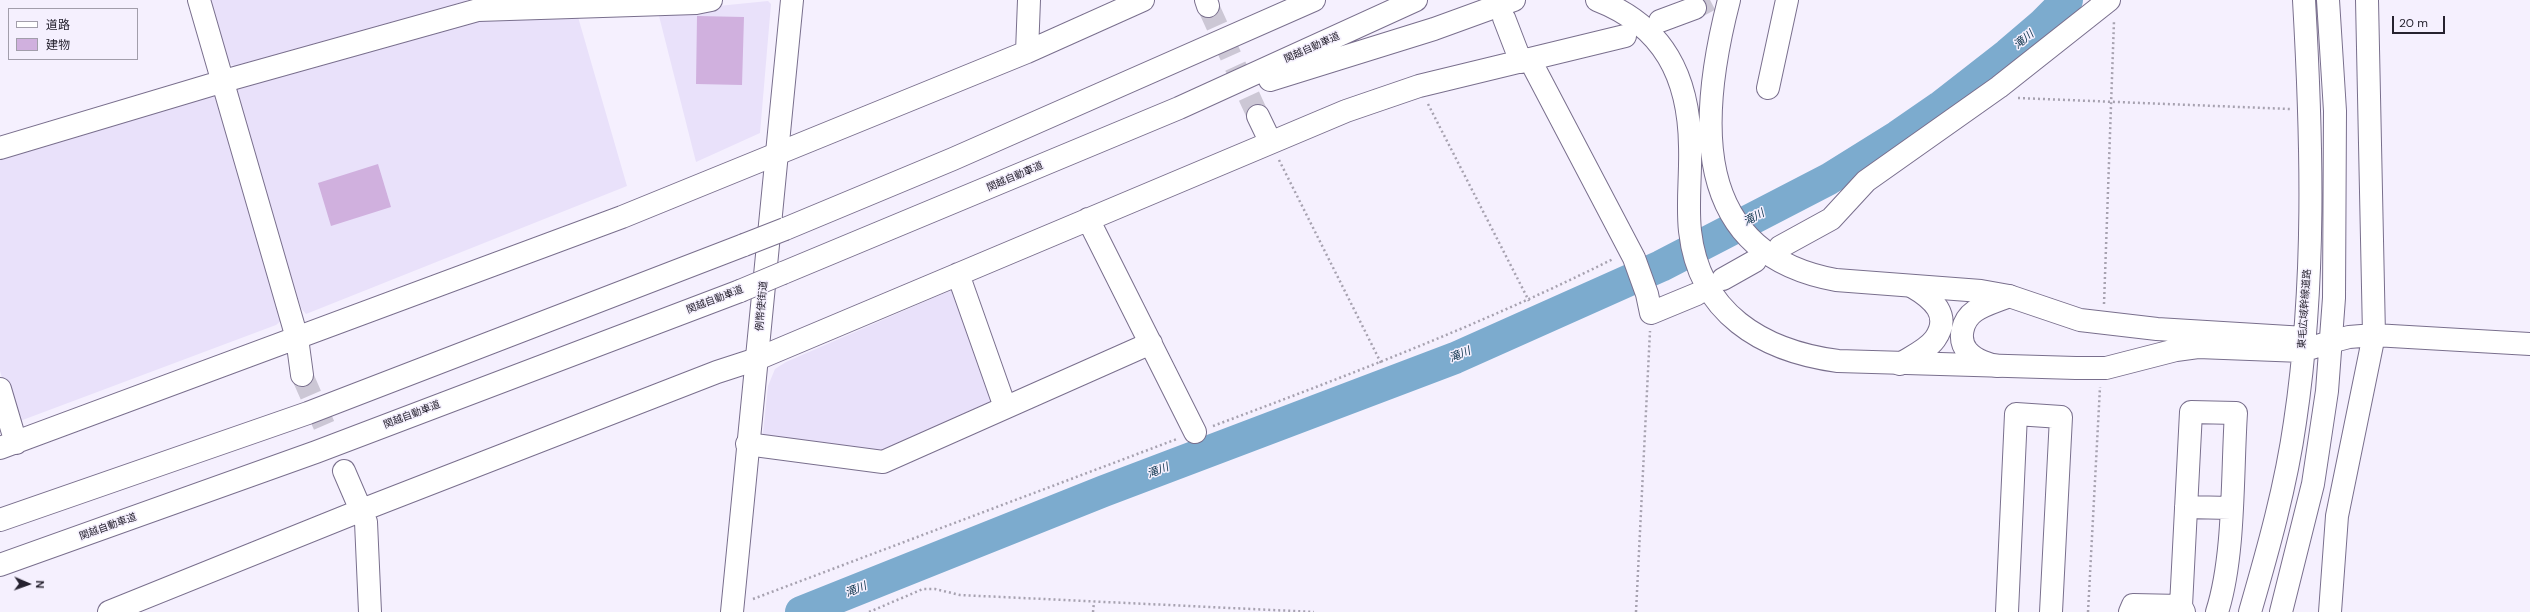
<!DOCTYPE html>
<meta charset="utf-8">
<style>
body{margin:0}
#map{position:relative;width:2530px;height:612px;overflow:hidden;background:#f5f0fe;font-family:"DM Sans","Noto Sans JP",sans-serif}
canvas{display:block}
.legend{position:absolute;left:8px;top:8px;width:130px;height:52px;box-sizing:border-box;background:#f5f0fe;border:1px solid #a29eab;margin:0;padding:5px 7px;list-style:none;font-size:12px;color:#26222f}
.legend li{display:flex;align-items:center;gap:8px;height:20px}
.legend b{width:20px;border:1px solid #a29eab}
.north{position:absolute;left:8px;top:564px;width:40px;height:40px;-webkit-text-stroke:3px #f5f0fe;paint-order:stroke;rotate:92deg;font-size:11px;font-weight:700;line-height:16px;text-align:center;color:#26222f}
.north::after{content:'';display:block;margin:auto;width:14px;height:18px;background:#26222f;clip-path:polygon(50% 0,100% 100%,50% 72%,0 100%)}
.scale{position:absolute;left:2392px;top:16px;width:53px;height:18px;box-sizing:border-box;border:2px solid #26222f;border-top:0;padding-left:5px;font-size:12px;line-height:14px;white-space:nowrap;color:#26222f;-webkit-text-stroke:3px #f5f0fe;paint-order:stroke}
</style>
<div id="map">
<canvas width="2530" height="612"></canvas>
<ul class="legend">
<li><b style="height:5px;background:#fff"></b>道路</li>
<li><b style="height:11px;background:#d0b0de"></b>建物</li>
</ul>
<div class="north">N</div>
<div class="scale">20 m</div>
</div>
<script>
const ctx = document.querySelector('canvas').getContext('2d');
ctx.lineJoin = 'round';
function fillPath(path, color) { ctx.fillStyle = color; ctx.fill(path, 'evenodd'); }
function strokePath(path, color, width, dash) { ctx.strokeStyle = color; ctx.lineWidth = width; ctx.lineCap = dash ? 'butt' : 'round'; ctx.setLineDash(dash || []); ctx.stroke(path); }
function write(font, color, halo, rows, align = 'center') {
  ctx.font = font + ' "DM Sans","Noto Sans JP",sans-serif'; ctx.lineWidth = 3; ctx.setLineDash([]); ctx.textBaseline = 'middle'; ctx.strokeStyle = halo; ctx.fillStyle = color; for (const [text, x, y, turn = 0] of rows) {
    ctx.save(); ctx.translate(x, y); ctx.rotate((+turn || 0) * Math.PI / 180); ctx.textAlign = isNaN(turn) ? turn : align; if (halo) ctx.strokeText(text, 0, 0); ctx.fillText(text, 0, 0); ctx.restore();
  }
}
fillPath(new Path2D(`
 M205 0H467L466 3 237 68 223 60Z
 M768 1 771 4 760 133 696 162 658 12Z
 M477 17H578L627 186 306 314 301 308 233 91 237 85Z
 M213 93 219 99 285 318 276 325 20 421 14 419 0 371V157Z
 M956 288 994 407 882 456 762 442 768 386 775 369 786 362Z`), '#e9e1fa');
strokePath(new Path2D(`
 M801 612 1104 491 1455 358 1661 266 1829 179 1898 136 1940 107 2008 54 2042 25 2067 0`), '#7cabce', 32);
fillPath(new Path2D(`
 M697 16 744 17 742 85 696 84Z
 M378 164 391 207 331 226 318 183Z`), '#d0b0de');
strokePath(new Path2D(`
 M1208 6 1258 116
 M1695 8 1710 0
 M302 375 344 471`), '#ccc7d5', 22, [22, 11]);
const minor = new Path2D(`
 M199 0 297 338 302 375
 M1206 0 1208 6
 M1504 18 1521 62
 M1660 21 1695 8
 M1027 52 1029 0
 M1530 60 1634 258 1647 294 1651 313 1697 294
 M1768 88 1787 0
 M1258 116 1270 141
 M0 148 224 81 478 10 696 3 711 0
 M1088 219 1195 432
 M1780 247 1831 219 1866 181 1999 87 2109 0
 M958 274 1005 407
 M1723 279 1755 261
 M2330 342 2349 337 2374 335 2530 344
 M1900 364C1911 357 1927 350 1935 339 1952 315 1932 298 1913 287
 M1998 366C1989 365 1975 360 1968 352 1957 340 1962 320 1975 311 1985 304 1998 301 2009 296
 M0 389 16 443
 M747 444 883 462 1151 343
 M0 448 622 217 1027 52 1143 0
 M344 471 366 522 370 612
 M2186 507 2231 508
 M109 612 362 510 717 372 757 359 1346 111 1419 86 1625 36
 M2007 612 2016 414 2061 417 2051 612
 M2130 612 2133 605 2181 606
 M2184 612 2181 606 2191 412 2236 413C2232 473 2235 556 2217 612
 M2330 612 2337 516 2374 335 2367 0`);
const major = new Path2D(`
 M732 612 792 0`);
const highway = new Path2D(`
 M1597 0C1664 26 1689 77 1690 146 1691 175 1687 203 1690 231 1699 313 1762 351 1838 361L2076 368H2106L2176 350 2198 347 2302 351 2330 342
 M1729 0C1699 116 1688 253 1836 280L1981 291 2009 296 2080 320 2157 329 2305 338
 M1270 80 1434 29 1514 0
 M785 229 953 159 1314 0
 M783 273 1179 108 1416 0
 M0 520 308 413 744 245
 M0 565 316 452 740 291
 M2250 612C2268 550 2286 486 2295 422 2316 282 2312 140 2304 0
 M2281 612 2313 484 2327 391 2334 298 2335 111 2328 0`);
strokePath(minor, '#796f8d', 24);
strokePath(major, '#796f8d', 24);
strokePath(highway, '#796f8d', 24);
strokePath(new Path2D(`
 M2018 98 2290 109
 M1428 104 1529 301
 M1279 160 1381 363
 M2104 304 2114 21
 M1213 426C1349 375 1483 324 1613 259
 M753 599 1177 439
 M869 612 923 589H935L960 595 1314 612
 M1093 612 1094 602
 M1636 612 1650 331
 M2088 612 2100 387`), '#a7a2b0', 2.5, [2, 3]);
strokePath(minor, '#fff', 22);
strokePath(major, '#fff', 22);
strokePath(highway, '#fff', 22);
const highwayBridge = new Path2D(`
 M744 245 785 229
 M740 291 783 273`);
strokePath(highwayBridge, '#796f8d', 24, []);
strokePath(highwayBridge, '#fff', 22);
write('10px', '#26222f', '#f5f0fe', [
 ["関越自動車道",1312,48,-24],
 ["関越自動車道",1015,177,-23],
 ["関越自動車道",715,300,-21],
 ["例幣使街道",762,306,-85],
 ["東毛広域幹線道路",2305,309,-86],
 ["関越自動車道",412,415,-21],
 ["関越自動車道",108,527,-20]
]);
write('italic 11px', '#0d334c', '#f5f0fe', [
 ["滝川",2024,40,-39],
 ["滝川",1754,218,-28],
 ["滝川",1460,355,-23],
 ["滝川",1158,471,-21],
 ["滝川",856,590,-22]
]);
</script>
